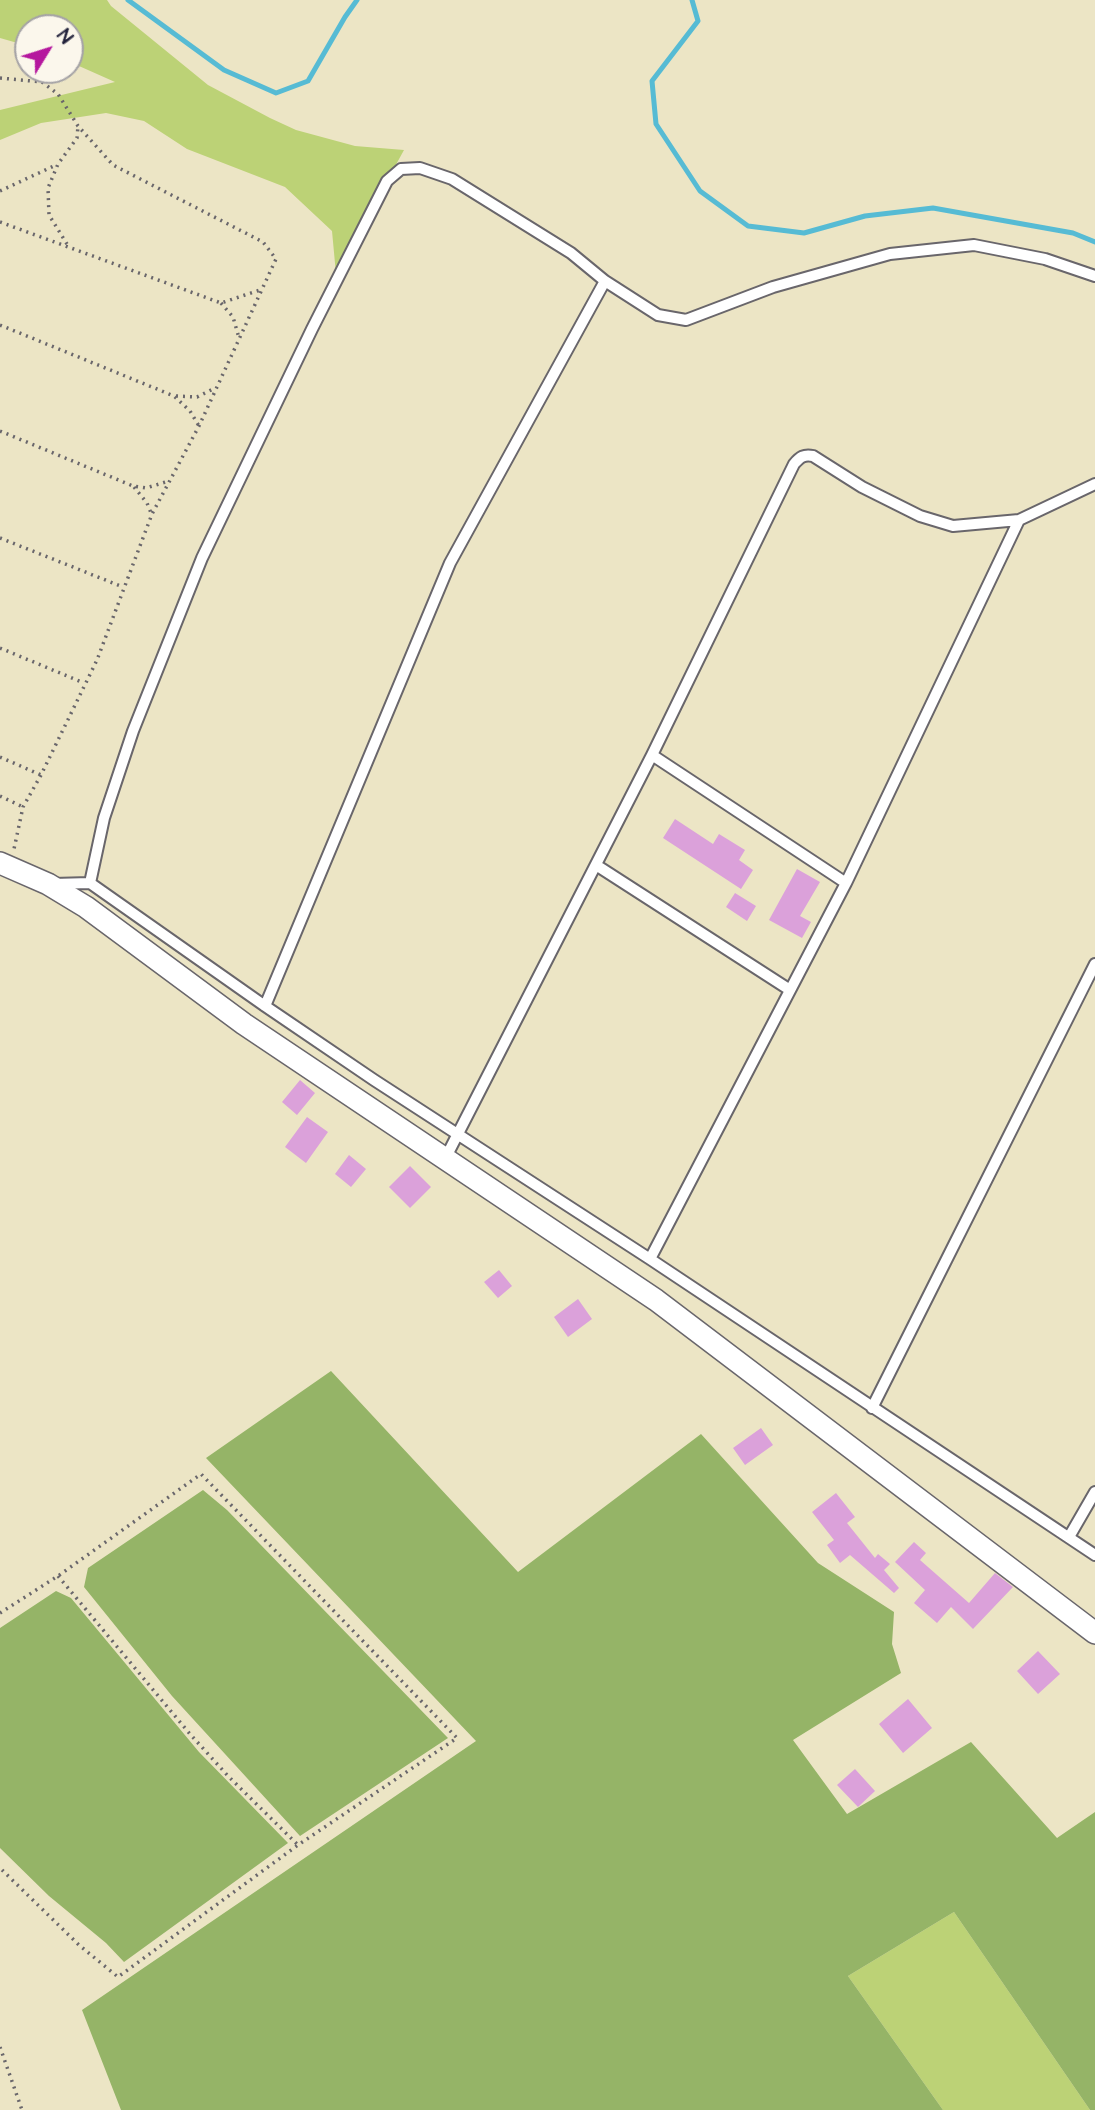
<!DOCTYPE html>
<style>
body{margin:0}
#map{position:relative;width:1095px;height:2110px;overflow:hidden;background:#ece5c5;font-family:"Architects Daughter",sans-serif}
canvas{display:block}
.north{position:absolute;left:14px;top:14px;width:70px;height:70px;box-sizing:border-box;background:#fbf7ec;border:2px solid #a4a2a5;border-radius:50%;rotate:52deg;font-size:19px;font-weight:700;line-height:28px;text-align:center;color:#22223b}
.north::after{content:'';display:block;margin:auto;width:24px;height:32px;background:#b5179e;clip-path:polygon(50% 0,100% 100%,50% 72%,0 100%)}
</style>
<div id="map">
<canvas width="1095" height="2110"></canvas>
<div class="north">N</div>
</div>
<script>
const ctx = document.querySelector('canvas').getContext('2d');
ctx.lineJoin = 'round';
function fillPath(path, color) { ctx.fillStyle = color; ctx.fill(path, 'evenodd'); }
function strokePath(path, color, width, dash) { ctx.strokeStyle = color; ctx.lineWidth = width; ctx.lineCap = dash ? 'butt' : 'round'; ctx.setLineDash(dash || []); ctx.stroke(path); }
fillPath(new Path2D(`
 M0 0H107L111 6 208 85 270 118 296 130 355 146 404 150 336 274 332 231 285 187 187 149 144 121 106 113 41 123 0 140V110L115 82 70 62V28H28V46L0 38Z
 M954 1912 1090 2110H943L848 1976Z`), '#bcd276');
fillPath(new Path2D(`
 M331 1371 518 1572 701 1434 818 1563 894 1612 892 1644 901 1673 793 1740 847 1814 971 1742 1057 1838 1095 1812V2110H1090L954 1912 848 1976 943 2110H121L82 2010 476 1741 206 1458Z
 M203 1490 227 1510 448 1738 300 1836 172 1696 84 1587 88 1568Z
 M56 1591 71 1598 199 1752 288 1843 124 1962 106 1943 49 1896 0 1848V1628Z`), '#95b467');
strokePath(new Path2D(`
 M128 0 224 70 276 93 308 81 345 17 357 0
 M692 0 698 21 652 81 656 124 700 191 748 226 804 233 865 216 933 208 1073 233 1095 242`), '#56bbd4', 5);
fillPath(new Path2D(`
 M675 819 713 844 719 834 745 850 739 860 753 870 741 889 663 838Z
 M797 869 820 882 800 916 811 922 802 938 769 920Z
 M735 893 756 906 747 921 726 907Z
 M300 1080 315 1093 297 1115 282 1102Z
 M307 1117 328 1132 306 1163 285 1147Z
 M349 1155 366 1169 351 1187 335 1174Z
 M410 1166 431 1187 410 1208 389 1187Z
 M499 1270 512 1286 498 1298 484 1282Z
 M578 1299 592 1319 568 1337 554 1317Z
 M761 1428 773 1445 745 1465 733 1448Z
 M836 1493 855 1517 847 1523 875 1558 878 1554 890 1564 884 1570 899 1588 894 1593 850 1555 840 1563 827 1545 834 1540 812 1512Z
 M914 1542 926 1553 920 1560 969 1603 995 1573 1013 1587 973 1629 951 1607 937 1623 914 1603 925 1590 895 1562Z
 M1038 1651 1060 1674 1038 1694 1017 1671Z
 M908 1699 932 1728 903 1753 879 1724Z
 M855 1769 875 1791 858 1807 837 1785Z`), '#dba1da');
const service = new Path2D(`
 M652 755 846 883
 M596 865 790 990
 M90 883 104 818 133 731 202 558 312 329 387 181 401 169 420 168 452 179 571 253 605 281 658 315 686 320 773 287 890 254 974 245 1045 259 1095 276
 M53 884 90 883 265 1006 374 1080 650 1259 1095 1555
 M265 1006 450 563 605 281
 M445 1159 652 755 794 464C800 457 804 454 813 456L862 487 920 516 953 526 1019 520 1095 484
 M650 1259 846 883 1019 520
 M872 1408 1095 964
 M1069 1537 1095 1492`);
const minor = new Path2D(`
 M0 863 48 884 86 907 244 1024 656 1300 1095 1633`);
strokePath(service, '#69666b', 14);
strokePath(minor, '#69666b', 24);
strokePath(new Path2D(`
 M0 78 42 82 58 94 78 126 113 165 263 242 276 259 199 426 152 514 97 660 41 775 23 807 14 849
 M0 191 56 165
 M0 222 221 303 260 290
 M67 244 49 215 48 188 58 164 77 138 78 126
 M221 303 233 317 239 338
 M0 325 174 396 190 411 199 426
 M176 396 197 397 215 388
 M0 431 133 486 146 488 169 481
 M134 487 147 503 151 513
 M0 538 123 587
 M0 648 84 683
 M0 757 41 775
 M0 796 23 807
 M58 1576 190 1734 228 1776 298 1845
 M0 1613 58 1576 201 1474 457 1738 298 1845 118 1977 79 1945 0 1868
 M0 2047 22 2110`), '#69666b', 3.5, [2, 5]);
strokePath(service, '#fff', 10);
strokePath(minor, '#fff', 21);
</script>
